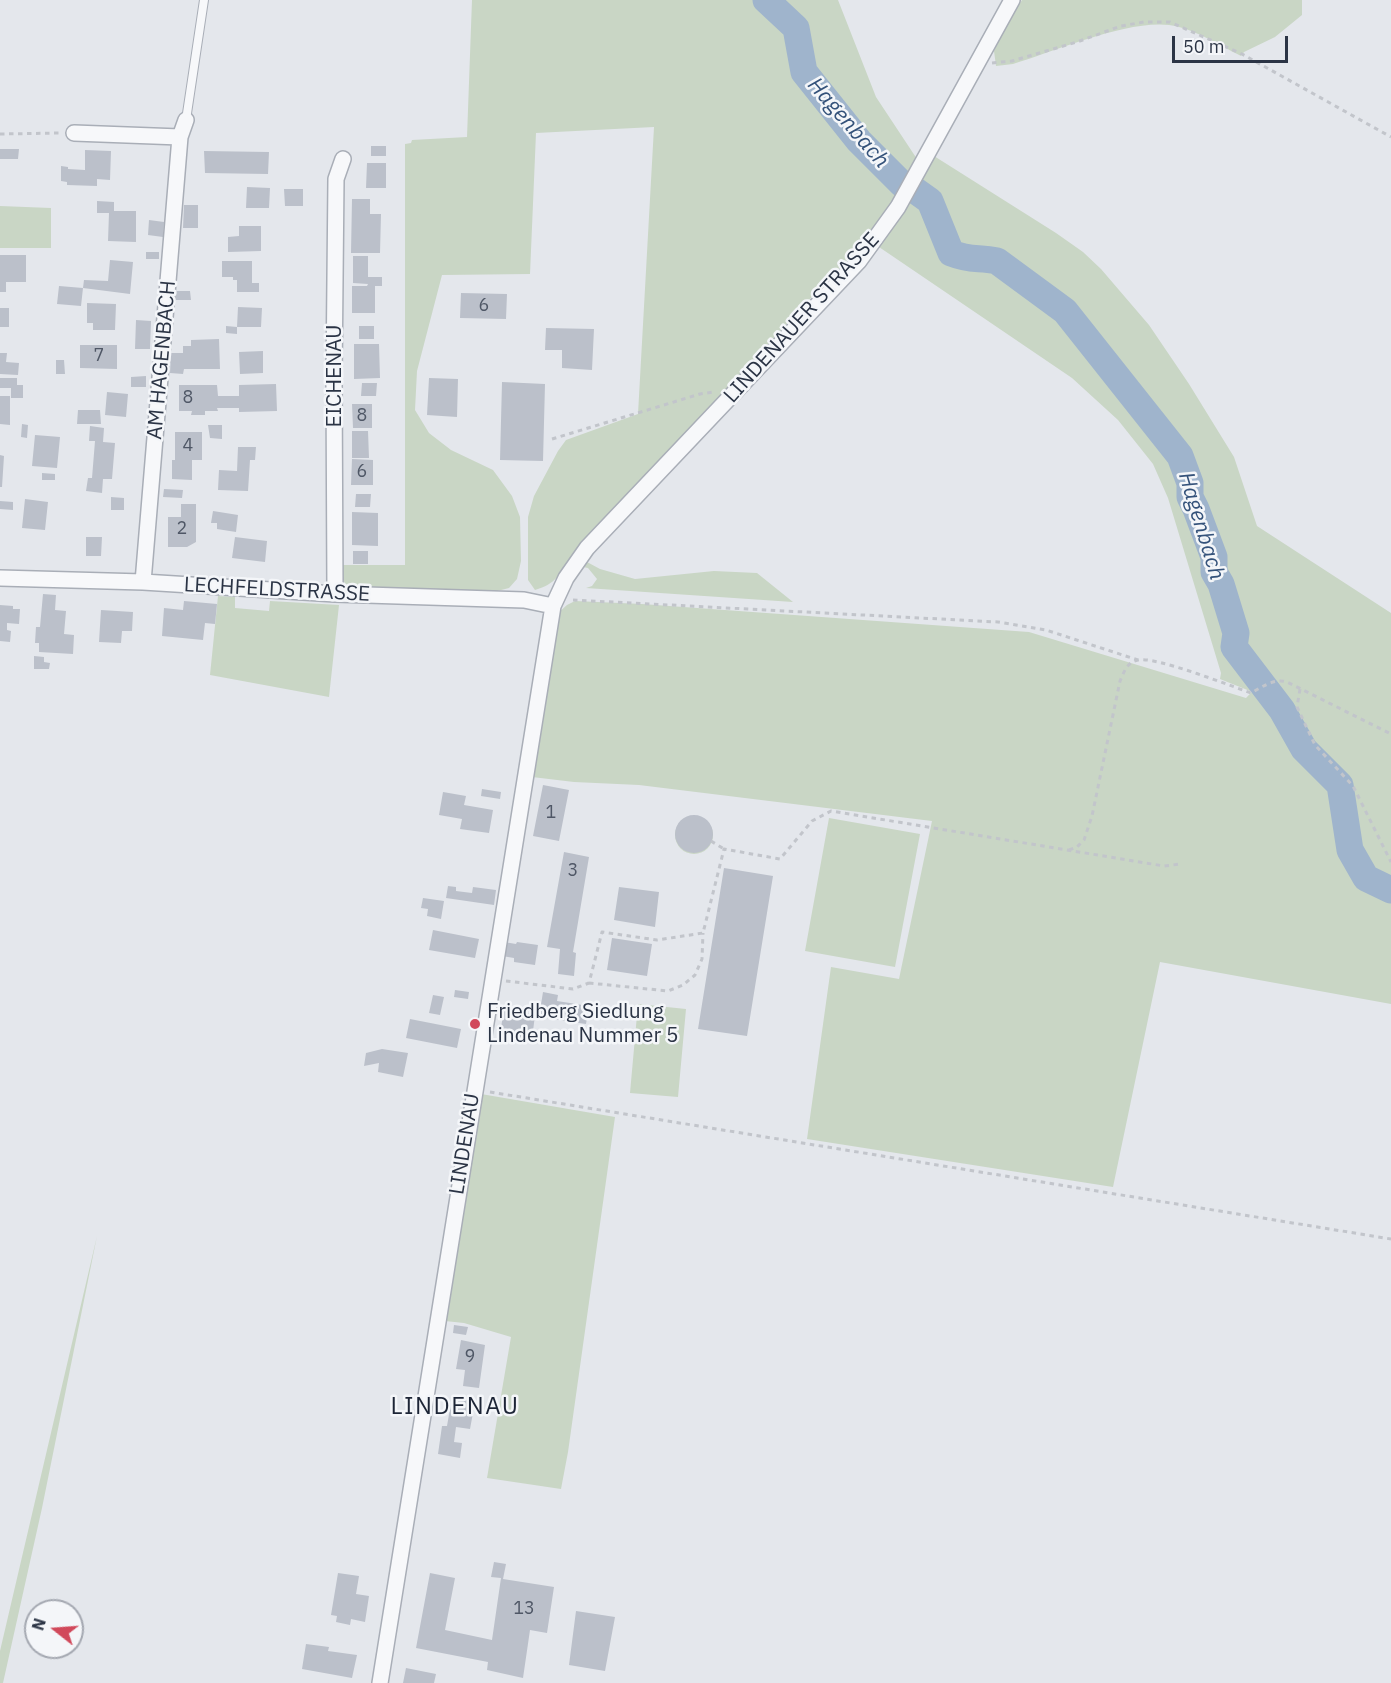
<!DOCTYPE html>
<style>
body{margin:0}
#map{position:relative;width:1391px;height:1683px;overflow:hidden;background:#e4e7ec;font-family:"IBM Plex Sans",sans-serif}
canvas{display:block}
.north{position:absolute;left:24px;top:1599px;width:60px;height:60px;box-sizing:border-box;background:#f4f6f9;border:2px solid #a4a8b1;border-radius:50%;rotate:287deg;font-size:16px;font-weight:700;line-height:24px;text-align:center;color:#2b3445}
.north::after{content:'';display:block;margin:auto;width:21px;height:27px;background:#d1495b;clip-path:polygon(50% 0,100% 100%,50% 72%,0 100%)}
.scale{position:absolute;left:1172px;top:36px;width:116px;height:27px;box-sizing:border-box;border:3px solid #2b3445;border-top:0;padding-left:8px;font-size:18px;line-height:21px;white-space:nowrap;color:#2b3445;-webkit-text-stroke:4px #f4f6f9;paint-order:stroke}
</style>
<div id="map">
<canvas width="1391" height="1683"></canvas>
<div class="north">N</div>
<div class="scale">50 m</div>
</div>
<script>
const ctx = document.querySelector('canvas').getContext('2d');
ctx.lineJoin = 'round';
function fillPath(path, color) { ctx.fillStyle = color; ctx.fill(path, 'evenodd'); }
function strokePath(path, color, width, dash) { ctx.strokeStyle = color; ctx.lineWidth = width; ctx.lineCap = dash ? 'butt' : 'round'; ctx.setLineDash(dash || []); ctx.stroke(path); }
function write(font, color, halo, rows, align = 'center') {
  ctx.font = font + ' "IBM Plex Sans",sans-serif'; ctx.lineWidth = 5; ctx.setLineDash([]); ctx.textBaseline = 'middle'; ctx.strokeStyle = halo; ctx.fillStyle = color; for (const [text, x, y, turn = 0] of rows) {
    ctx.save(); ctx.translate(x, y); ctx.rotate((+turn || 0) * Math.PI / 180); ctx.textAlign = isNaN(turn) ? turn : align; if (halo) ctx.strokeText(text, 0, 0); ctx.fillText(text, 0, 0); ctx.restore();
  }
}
fillPath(new Path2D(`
 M472 0H838L876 97 917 159 885 218 853 256 822 286 571 557C560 574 556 584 535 590L528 580V517L534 496 558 451 566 440 638 414 654 127 536 133 530 274 442 275 417 371 415 410 429 433 451 450 493 470 512 496 520 517 521 561 517 579 509 588 497 591 349 587 342 580 341 565H405V144L411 143 412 140 467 137Z
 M1022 0H1302V15L1275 37 1244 52 1241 56C1219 45 1193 28 1169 25 1127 20 1055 51 1013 64L996 66 994 51 1007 23Z
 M934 156 1056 233 1083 252 1101 269 1149 325 1189 384 1234 457 1257 526 1391 613V1004L1160 962 1113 1187 807 1139 831 967 899 979 932 821 639 785 574 782 532 777 557 614 567 605 575 601 642 604 1029 632 1246 698 1267 676 1248 655 1207 506 1184 452 1105 355 1094 345 1089 347 1085 355 1112 377 1136 412 1172 453 1173 474 1181 483 1184 498 1192 512 1195 526 1200 533 1209 558 1208 566 1211 586 1218 594 1229 626 1227 646 1256 684 1250 691 1220 679 1221 673 1168 498 1153 464 1118 420 1072 378 879 247 907 204Z
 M0 206 51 208V248H0Z
 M587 562 600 569 635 579 714 571 757 573 793 602 586 588 592 586 597 579 588 568 583 567Z
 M218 596 235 597V608L269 611 270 601 339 605 329 697 210 675Z
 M675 835a19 19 0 1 1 38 0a19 19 0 1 1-38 0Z
 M829 818 920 834 895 967 805 951Z
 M638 1004 686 1009 678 1097 630 1093Z
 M481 1094 615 1117 568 1452 561 1489 487 1478 511 1337 464 1323 445 1321Z
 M97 1236 42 1508 3 1683H0V1651Z`), '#c9d6c5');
strokePath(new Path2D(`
 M766 0 796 28 804 72 859 141 902 184
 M916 191 930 201 951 253C971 261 978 257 997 261L1065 311 1180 456 1190 483V497L1196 509 1214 557V572L1221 584 1236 633 1234 647 1282 710 1304 749 1340 785 1350 850 1366 878 1391 890`), '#9fb4cc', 27);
fillPath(new Path2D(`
 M371 146H386V156H371Z
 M0 149H19L18 159H0Z
 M85 150 111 151 110 180 97 179V186L67 185V182L61 181V166L68 167V169L85 170Z
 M204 151 269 152 268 174 205 173Z
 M367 163H386V188H366Z
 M247 187 270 188 269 208H246Z
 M284 189H303V206H285Z
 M352 199H370V214H381L380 253H351Z
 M97 201 114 202V211H136V242L108 241 109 213H97Z
 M184 205H198V228H183Z
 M149 220 164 222 163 237 148 235Z
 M239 226H261V251L228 252V237L239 236Z
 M146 252H159V259H146Z
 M0 255H26V282H6V292H0Z
 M353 256H368V277H382V286H375V313H352V286H367L368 284 353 283Z
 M110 260 133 262 130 294 83 288 81 306 57 304 59 286 83 288 84 280 108 281Z
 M222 261H252V283H259V292H237V280H233V277H222Z
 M176 291H190L191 300H176Z
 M461 293 507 294 506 319 460 318Z
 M87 303 116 304 115 330H93V323H87Z
 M238 307 262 308 261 327H237Z
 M0 308H9V327H0Z
 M136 320 151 321 150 349H135Z
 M226 326 237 327V334L226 333Z
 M359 326H374V339H359Z
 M546 328 594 329 592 370 562 368V350H545Z
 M219 339 220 369H184L183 374 170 373 171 353H183V346H191V340Z
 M354 344H379L380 378 354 379Z
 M80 345H117V369L80 368Z
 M263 351V373L240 374 239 352Z
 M0 353H7L6 362 19 363 18 375 0 374Z
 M56 360H64L65 374H56Z
 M146 376V387H131V377Z
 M0 378H17V385H23V398H11V388H0Z
 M429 378 458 379 457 417 427 415Z
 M502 382 545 384 543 461 500 460Z
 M362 383H377L376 396H361Z
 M276 384 277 411 239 412V408H217L218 411H205V415H191L192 411H179V385H217L218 396H239V385Z
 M107 392 128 394 126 417 105 415Z
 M0 396H10V425L0 424Z
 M352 404H372V428H353Z
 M78 410H100L101 424H77Z
 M22 424 28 425 27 438 21 437Z
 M208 425H222V439L210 438Z
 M90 426 104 428 103 442 115 443 112 479H103L102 493 86 491 88 478H92L95 441H89Z
 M352 431H368L369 458H352Z
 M175 432H202V460H192V480L172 479V460H175Z
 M35 435 60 437 57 468 32 466Z
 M238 447H256L255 460H250L248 491 218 490 219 470 237 471Z
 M0 455 4 456 2 487H0Z
 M352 459 373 460V485H351Z
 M42 473 55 474V480H42Z
 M164 489 183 490 182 498 163 497Z
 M356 494H371L370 507H355Z
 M111 497 124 498V510H111Z
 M25 499 48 502 45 530 22 528Z
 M0 501 13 502V510L0 509Z
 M181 504H196V542L187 547H168V517H181Z
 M213 511 238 515 236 532 217 529V523H211Z
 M352 512 378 513V546L352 545Z
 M86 537H102L101 556H86Z
 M235 537 267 541 265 562 232 558Z
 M353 551H368V564H353Z
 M43 594 56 595 55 610 66 611 64 634 74 635 73 654 39 652V643H35L36 627H40Z
 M184 601 217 604 215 624 205 623 203 640 162 636 164 608 183 610Z
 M0 605 13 606V609H20L19 624 7 623V630L11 631 10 642 0 641Z
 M101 610 133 612 132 631H122L121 643 99 642Z
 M34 656 44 657V662L50 663 49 669H34Z
 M543 785 569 790 559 841 533 836Z
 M482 789 501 792 500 799 481 796Z
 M443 792 466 796 464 805 493 810 489 833 460 829 462 819 439 815Z
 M675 834a19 19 0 1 1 38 0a19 19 0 1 1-38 0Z
 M564 852 589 857 573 952 576 953 574 976 558 974 560 949 547 947Z
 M724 868 773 876 747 1036 698 1029Z
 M448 886 456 887V891L472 893 473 887 496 890 494 905 446 898Z
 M619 887 659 892 655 927 614 920Z
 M423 898 444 901 441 919 427 916 428 909 421 908Z
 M433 930 479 939 475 958 429 950Z
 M612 938 652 944 647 976 607 970Z
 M504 942 516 944 517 942 538 945 535 965 514 962V958L502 956Z
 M455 990 469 992 468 999 454 997Z
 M543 992 558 995 557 1001 589 1006 586 1024 539 1017Z
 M433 995 444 997 440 1015 429 1013Z
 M504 1009 535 1015 532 1039 500 1034Z
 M410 1019 461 1029 457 1048 406 1038Z
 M382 1049 408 1053 403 1077 378 1072 379 1063 364 1066 366 1053Z
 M454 1325 468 1327 466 1335 453 1333Z
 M461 1340 485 1345 479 1388 463 1386 465 1370 456 1369Z
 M452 1397 475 1402 470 1429 456 1427 454 1442 462 1443 460 1458 438 1454 442 1426H447Z
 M494 1562 506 1564 503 1579 554 1587 547 1633 530 1630 523 1678 487 1670 488 1662 416 1648 430 1573 455 1578 445 1630 492 1640 501 1578 491 1577Z
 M338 1573 359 1576 356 1594 369 1596 365 1622 351 1619 350 1625 336 1622 337 1616 331 1615Z
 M576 1611 615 1617 605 1671 569 1665Z
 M306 1644 329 1647 328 1651 357 1655 352 1678 302 1669Z
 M406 1668 436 1674 434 1683H403Z`), '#bbc0ca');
const service = new Path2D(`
 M186 120 204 0`);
const minor = new Path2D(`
 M74 133 180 137
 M0 578 143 582 335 594 524 600 553 606
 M143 582 180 137 186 120
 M335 594 334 378 336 179 343 159
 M380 1683 553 606 566 578 587 548 859 261 898 207 1012 0`);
strokePath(service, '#a9aeb7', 10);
strokePath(minor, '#a9aeb7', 18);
strokePath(new Path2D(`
 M992 63 1012 61 1077 42 1121 26 1144 22H1170L1242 54 1391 137
 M0 134 61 133
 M552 439 700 394 714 392
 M573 600 998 622 1046 630 1138 660
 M1300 689 1297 707 1315 745 1353 786 1391 862
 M711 841 724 849
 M1069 850 1077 847 1084 840 1092 816 1120 681C1124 672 1127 662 1138 660 1155 656 1231 686 1251 693 1262 687 1274 678 1287 682L1391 734
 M506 981 573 989 589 983 602 932 657 940 703 933 724 849 780 859 812 821 831 811 1164 866 1181 864
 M589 983 668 991 683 985 695 975 702 959 703 933
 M490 1092 1391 1239`), '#c2c5cb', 3, [4.5, 4.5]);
strokePath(service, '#f7f8fa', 8);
strokePath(minor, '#f7f8fa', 15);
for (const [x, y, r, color] of [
 [475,1024,6,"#d1495b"]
]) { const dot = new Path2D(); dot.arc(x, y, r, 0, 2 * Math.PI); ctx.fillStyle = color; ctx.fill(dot); strokePath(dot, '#f4f6f9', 2); }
write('18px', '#4f5766', null, [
 ["6",484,306],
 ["7",99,356],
 ["8",188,398],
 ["8",362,416],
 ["4",188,446],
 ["6",362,472],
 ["2",182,529],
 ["1",551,813],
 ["3",573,871],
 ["9",470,1357],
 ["13",524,1609]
]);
write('21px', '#2b3445', '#f4f6f9', [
 ["LINDENAUER STRASSE",802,318,-48],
 ["AM HAGENBACH",162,360,-85],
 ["EICHENAU",335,376,-90],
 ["LECHFELDSTRASSE",277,590,3],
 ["LINDENAU",465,1144,-81]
]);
write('21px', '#2b3445', '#f4f6f9', [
 ["Friedberg Siedlung",487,1012],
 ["Lindenau Nummer 5",487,1036]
], 'left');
write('italic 22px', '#34527a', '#f4f6f9', [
 ["Hagenbach",848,123,49],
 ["Hagenbach",1201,526,73]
]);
ctx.letterSpacing = '1.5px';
write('24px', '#1d2536', '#f4f6f9', [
 ["LINDENAU",455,1407]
]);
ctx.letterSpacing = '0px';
</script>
